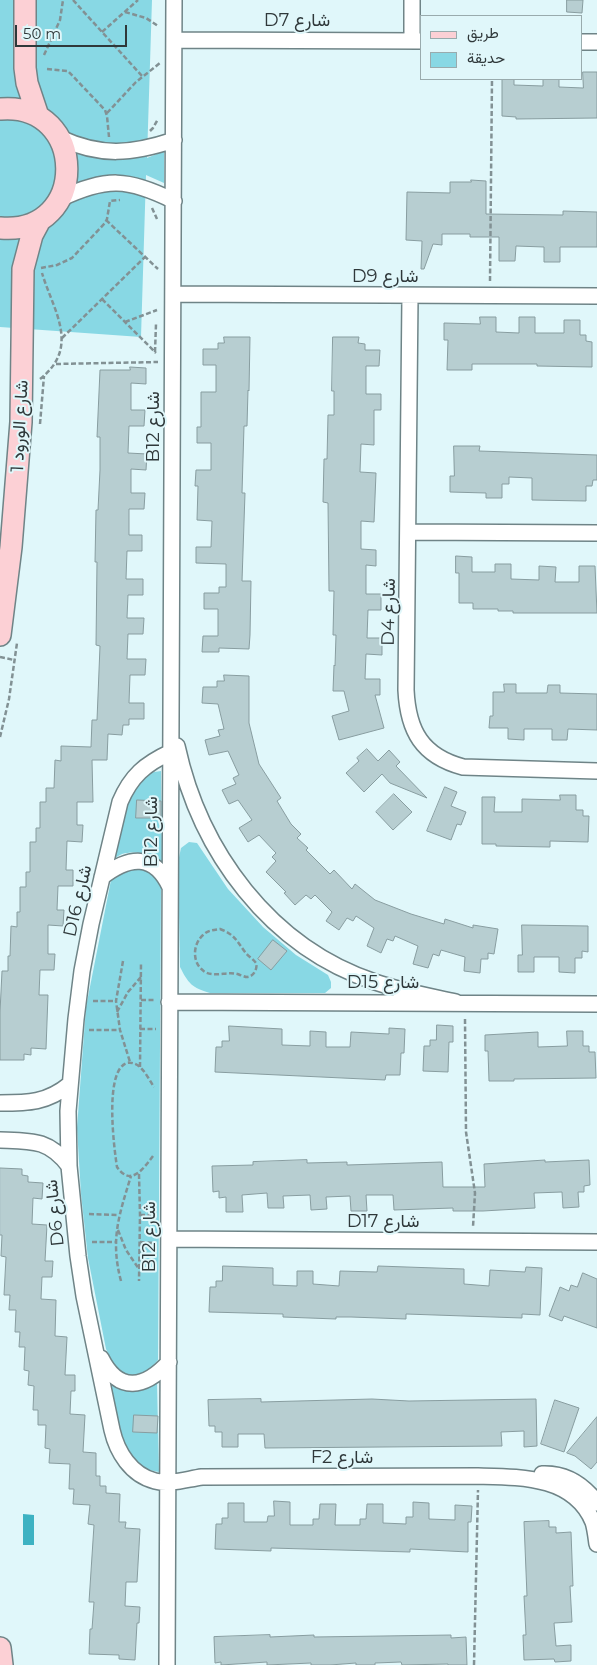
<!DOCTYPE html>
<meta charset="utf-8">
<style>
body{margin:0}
#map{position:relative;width:597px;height:1665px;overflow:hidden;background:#e0f7fa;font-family:Montserrat,Vazirmatn,sans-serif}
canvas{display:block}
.legend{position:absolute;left:420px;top:15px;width:162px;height:65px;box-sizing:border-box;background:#e0f7fa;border:1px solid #99abad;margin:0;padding:6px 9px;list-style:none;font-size:15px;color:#2f383a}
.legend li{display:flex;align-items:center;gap:10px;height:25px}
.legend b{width:25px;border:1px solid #99abad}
.scale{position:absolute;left:15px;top:25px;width:112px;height:22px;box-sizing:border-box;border:2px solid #2f383a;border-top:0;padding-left:6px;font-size:15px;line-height:18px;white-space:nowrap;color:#2f383a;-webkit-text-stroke:4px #e0f7fa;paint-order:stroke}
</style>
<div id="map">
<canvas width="597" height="1665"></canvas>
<ul class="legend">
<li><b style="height:6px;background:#fcd0d5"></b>طريق</li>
<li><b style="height:14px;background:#88d8e4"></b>حديقة</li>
</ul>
<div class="scale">50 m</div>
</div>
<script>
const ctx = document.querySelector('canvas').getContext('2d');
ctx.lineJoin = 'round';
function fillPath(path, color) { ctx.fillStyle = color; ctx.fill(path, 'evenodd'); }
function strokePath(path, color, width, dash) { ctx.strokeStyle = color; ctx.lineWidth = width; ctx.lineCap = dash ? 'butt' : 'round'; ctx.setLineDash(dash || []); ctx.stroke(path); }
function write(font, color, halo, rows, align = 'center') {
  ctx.font = font + ' Montserrat,Vazirmatn,sans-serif'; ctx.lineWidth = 4; ctx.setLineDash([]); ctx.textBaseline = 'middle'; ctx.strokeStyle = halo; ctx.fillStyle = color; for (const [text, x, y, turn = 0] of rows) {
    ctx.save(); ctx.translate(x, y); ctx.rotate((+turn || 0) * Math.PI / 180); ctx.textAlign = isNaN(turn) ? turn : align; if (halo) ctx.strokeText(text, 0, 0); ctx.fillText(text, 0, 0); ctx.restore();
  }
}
fillPath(new Path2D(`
 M0 0H152L147 158 164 151V183L146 175 141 337 0 327Z
 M161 771 162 862C152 854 135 850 122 854 117 856 112 861 108 864L123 822 133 787 148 773Z
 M189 842 197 843 228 889 263 927 296 955 328 975 331 982V988L325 993H210C192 988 188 983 180 967L178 862 181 848Z
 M129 869C147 869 154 870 161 887L158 1360 146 1374 130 1377 117 1371 106 1349 88 1258 81 1194 77 1128 86 1007 111 880 119 873Z
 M106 1378C128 1394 131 1394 157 1383L159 1472 144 1469 127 1454Z`), '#88d8e4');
fillPath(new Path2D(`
 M23 1514 34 1515V1545H23Z`), '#3db2c2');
const building = new Path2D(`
 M567 0H583L582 13 567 12Z
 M583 72H597V118L516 119V117L502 116V79H514V85L543 86V79H559V87L583 88Z
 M471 180 486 181V214L563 215V211L597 212V247H560V262H544V247L516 246 515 261H499V237H470V234H442V245L433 244 424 269H421L422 241 406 240 407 192 450 193V182H471Z
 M480 317H496V332L519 333V317H535V333H564V320H580V335H586V341L592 342V367L537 366V364H472V370H447L448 340H444V323L480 324Z
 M224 337H250L249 391 248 390 247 426H244L242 493H245L242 581H251L250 635 249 649 219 648V652H202L203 636H218V609H204V593H219V587H226V564L196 563V547H211L212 521 197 520 198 486H195L196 470H211V443H197V427H201V392H216V365H203V349H218V343H224Z
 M333 337H359L358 343 365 344V350H380L379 366H366V394H381V410H374V445L361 444 360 472 376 473 374 522 361 521V549L376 550V566L366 565V594H381V610H368L367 638H382V655L366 654 365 679H380V695H375L384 728 339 740 332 716 349 711 344 691H333L334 665 335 666 336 635H333L334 591H329L328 503 323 502 324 459H327L328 415H334V391H332Z
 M130 367 146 368V384L131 383V410H145L144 426H129L128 453 147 454 146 470 131 469V493H145L144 509H129V535H142V551H127L126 579H143V595H128L127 618H144L143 634H128L127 659H146L145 675H130L129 703H144V719H129V725H123L122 735 108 734 107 760H92L93 802H77V825H83L82 842 67 841 66 870H73V886H58L57 910H64L63 926 48 925V954H55L54 970H40L39 995H48L46 1049 31 1048V1055L24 1054V1060H0V1012L2 971H8V956H10L11 926 17 927V912H20V887H26V872H30V842H36V828H40V802H46V788H54L55 760 61 761V746L91 747 92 720H97L100 646 96 645 97 562H95L96 510H98L100 470V437H97L100 370H130Z
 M454 446H480L479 451 597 455V480H593L592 486H586V501L532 500V478L509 477V484H502V498H486V493L450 492V476H454Z
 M456 556 472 557V572H495V564H511V579L539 580V566L556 567 555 582H579V566H595L597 613H513V611H498V609H473V603H459V573H456Z
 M224 675 249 676V723L259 764 281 798 277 801 291 824 301 834 297 838 308 848 306 850 330 874 334 870 352 889 355 884 375 900 411 914 444 924 445 919 473 928V925L498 929 494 954 488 953V959H481L480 973 464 971 465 957 441 950 439 956 433 954 428 968 413 964 418 946 395 936 393 941 387 939 381 953 367 946 374 928 356 916 353 921 347 918 339 930 326 921 332 912 315 895 311 899 306 895 295 905 284 893 286 892 266 872 276 861 272 857 276 853 259 835 248 842 239 828 252 820 238 800 229 804 222 790 236 784 233 778 239 775 228 751 209 755 205 740 220 736 218 730 224 729 218 704 202 703 203 687H217V681H224Z
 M504 684H516V693H547L548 685H560V693L597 694V730L568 729 567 740H552V729H524V740L508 739V728H489L490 716H493V692H504Z
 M367 749 378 761 389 750 400 762 396 766 427 798 390 783 382 774 364 792 346 773 359 761 357 758Z
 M445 787 457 792 451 806 466 812 461 825 457 824 451 840 427 831Z
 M394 794 412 812 393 830 376 812Z
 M560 795H576V810H583V816H589L588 842 550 841V847L496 846V844H482V797H495L494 812H522V799L560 800Z
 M137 800 161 801V818H136Z
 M522 925 588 926V952L582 951V958H575V973L559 972V957H534V972H518V955H522Z
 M273 940 287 951 271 970 258 959Z
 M437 1025 453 1026V1042H449L448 1072 423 1071 424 1046H430V1040H436Z
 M229 1026 282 1029V1045L310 1046V1031L326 1032V1047H350L351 1032 389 1034V1028L405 1029 404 1053H401L400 1075H386L385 1080 215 1072 216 1047H222V1041H229Z
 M567 1031H583V1046H589V1052H595L596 1078 514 1079V1081H489L488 1051H485V1035L538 1032V1047L567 1046Z
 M307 1160V1163L347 1162V1165L442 1162 443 1187H485L484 1164 545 1160V1162L589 1160 590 1185 584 1186V1192H578L579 1207 563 1208 562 1192 534 1193 535 1208 483 1211H453V1208L394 1210 393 1195H366L367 1211H351L350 1196 326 1197 327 1209 311 1210 310 1195 283 1196 284 1208H268L267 1193 242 1195 243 1212H226V1197L219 1198V1191L213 1192 212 1166 253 1165V1162Z
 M0 1168 22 1169V1175L28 1176V1182L43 1183 42 1199 33 1198 32 1224 47 1225 45 1261H53L52 1277H42L41 1299 56 1300 55 1336 67 1337 65 1375H75V1391H71L70 1414 85 1415 83 1452 96 1453V1476H100V1486H106V1493L120 1494 119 1522H126L125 1528 140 1529 137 1582H126L125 1606 140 1607 139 1623H137L135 1660 119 1659V1655L89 1654 90 1629H92L94 1602H89L94 1525 88 1524 90 1505 73 1504 74 1489H69L70 1464 49 1463 50 1449 45 1448 46 1425H38V1410H33L34 1386 28 1385 29 1371 24 1370 25 1347H19L20 1332H15L16 1310H9L10 1295H4L6 1257 1 1256 2 1235H0Z
 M223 1266 273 1268V1285L297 1286V1271H313V1284L339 1286 340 1271 377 1272 378 1266 464 1269V1284L489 1286 490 1270 525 1272 526 1267 542 1268 540 1315 522 1314V1318L406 1314V1319L351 1317H336V1319L283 1317V1314L209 1312 210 1287H216V1281H222Z
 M583 1273 597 1279V1328L564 1316 562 1321 549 1316 560 1287 569 1291 571 1285 577 1287Z
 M261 1399V1402L372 1399 409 1401 536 1399 537 1446 524 1447V1431L501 1432 502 1446 265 1448 264 1434H238V1447H222V1432H215V1426H209L208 1400Z
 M555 1400 579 1408 564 1452 541 1444Z
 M134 1415 158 1416 157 1433 133 1432Z
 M597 1417V1462L591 1469 575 1456 567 1453Z
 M274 1501 290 1502V1525H313V1519H319L320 1504H336L335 1525H360V1519H366L367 1504H383V1523L406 1524V1517H413V1502L429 1503V1519L455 1520V1505L472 1506 471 1522H468V1552L410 1549V1552L271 1548V1551L215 1549 216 1524H222V1518H228V1503H244V1522H267L268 1516H274Z
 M549 1521V1527H556V1533L571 1532 573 1586H570L572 1622 554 1623 556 1646 571 1645V1661L555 1662 554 1659 524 1660 523 1635H526L524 1596H527L524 1522Z
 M270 1635V1637L314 1635V1637L451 1635V1638L466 1637 467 1665H448V1664L402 1665 401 1662 375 1663V1665H356V1663L330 1665H311V1663L267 1665V1662L221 1665V1662L215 1663 214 1637Z`);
fillPath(building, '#b7ced1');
strokePath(building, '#889da0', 1);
const street = new Path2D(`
 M174 40 421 41
 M412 41V0
 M581 42H597
 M60 138C101 157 132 154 174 140
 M60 199C106 177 128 178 174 201
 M174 294 597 296
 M410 296 406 690C408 731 422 756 463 767L597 771
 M409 532 597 533
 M177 746C200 852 270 947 375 982 401 991 429 996 456 1002
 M171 752C145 764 131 776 120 802L91 924 82 971 76 1019 68 1111 69 1166 78 1256 84 1296 112 1430C117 1452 131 1475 155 1481 170 1485 187 1479 202 1477L478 1476C520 1477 574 1476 593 1522 595 1528 596 1537 597 1544
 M102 877C129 856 154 853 170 887
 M169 1002 597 1004
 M0 1103C28 1103 47 1103 70 1084
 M0 1140C31 1141 49 1139 69 1166
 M169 1239 597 1242
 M101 1358C119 1394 145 1388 169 1362
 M542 1474C566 1473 583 1484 597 1503
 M167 1665 174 0`);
const secondary = new Path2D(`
 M25 0V68L27 83 38 116
 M0 109C88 101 90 236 0 228
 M0 635 11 547 21 422 23 269 32 235 40 220
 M0 1648 2 1665`);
strokePath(street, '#6f8487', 18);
strokePath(secondary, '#6f8487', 24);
strokePath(new Path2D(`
 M73 0 142 76
 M125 12 146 18 158 26
 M102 32 138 0
 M44 55 60 20 63 0
 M47 69 68 71 105 110 107 116 109 137
 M107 113 136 82 160 63
 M150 131 153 128 158 119
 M152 208 157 219
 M106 220 158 269
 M41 268 57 265 72 258 105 223 107 219 110 201 120 200
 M490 281 492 79
 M102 299 156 353
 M125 322 157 310
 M62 338 145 257
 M155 352 156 324
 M56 364 158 362
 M40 379C81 347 53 310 42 273
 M40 424 44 376
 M0 657 14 660
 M0 737 9 699 17 643
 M220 929C234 934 237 941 245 952 248 956 253 959 256 963 258 969 253 977 247 977 245 977 241 975 240 975 229 970 216 978 205 972 192 964 192 945 203 935 208 930 214 930 220 929Z
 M123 961 116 1001 120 1030 130 1062
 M141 1000H154
 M93 1001H116
 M117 1012 128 992 141 977
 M465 1019 466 1132 475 1193 473 1227
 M140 1029H156
 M89 1030H120
 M140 1067 141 962
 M153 1156C143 1169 131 1187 117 1167 114 1148 104 1070 127 1063 132 1062 137 1064 141 1068 146 1073 150 1081 154 1087
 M139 1174 140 1215 139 1281
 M89 1214 119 1215
 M140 1215H154
 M118 1230 126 1250 139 1269
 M92 1242H115
 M140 1242 153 1243
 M121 1281C110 1240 119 1215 131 1176
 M474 1665 478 1490`), '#829194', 2.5, [5, 2.5]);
strokePath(street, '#fff', 15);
strokePath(secondary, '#fcd0d5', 21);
write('18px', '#2f383a', '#e0f7fa', [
 ["D7 شارع",297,21],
 ["D9 شارع",385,277],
 ["شارع الورود 1",20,426,-87],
 ["B12 شارع",154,427,-90],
 ["D4 شارع",389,612,-89],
 ["B12 شارع",152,832,-90],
 ["D16 شارع",78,901,-77],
 ["D15 شارع",383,983],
 ["D6 شارع",55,1213,-96],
 ["D17 شارع",383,1222],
 ["B12 شارع",150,1237,-90],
 ["F2 شارع",342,1458]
]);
</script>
